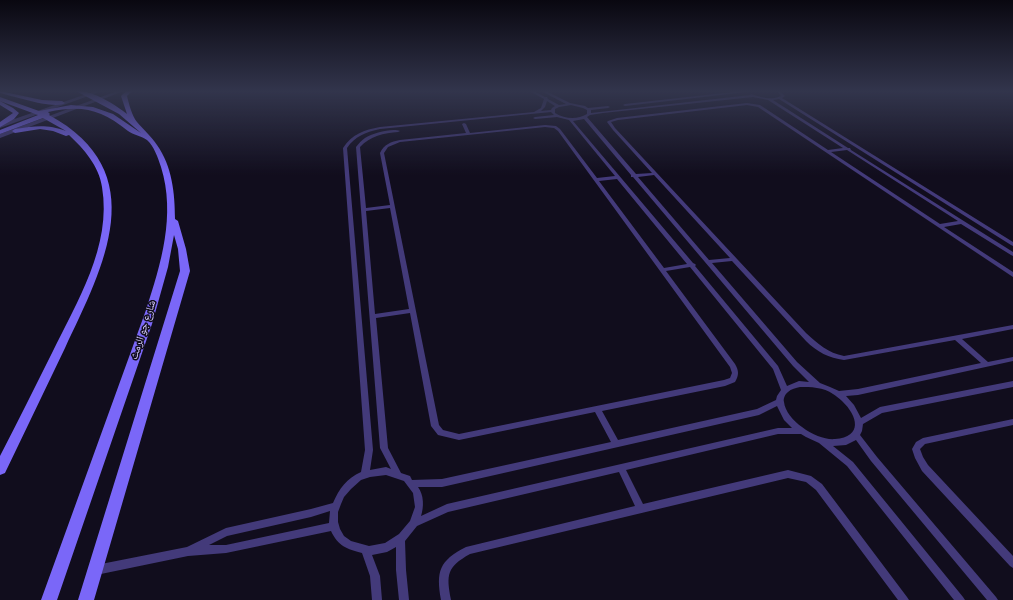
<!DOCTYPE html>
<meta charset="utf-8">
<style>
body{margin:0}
canvas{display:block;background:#110d1d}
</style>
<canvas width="1013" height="600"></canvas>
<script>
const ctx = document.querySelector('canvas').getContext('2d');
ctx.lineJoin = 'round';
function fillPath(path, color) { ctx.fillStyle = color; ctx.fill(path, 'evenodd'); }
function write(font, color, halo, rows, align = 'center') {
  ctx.font = font + ' "IBM Plex Sans","Noto Naskh Arabic",sans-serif'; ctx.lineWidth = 3; ctx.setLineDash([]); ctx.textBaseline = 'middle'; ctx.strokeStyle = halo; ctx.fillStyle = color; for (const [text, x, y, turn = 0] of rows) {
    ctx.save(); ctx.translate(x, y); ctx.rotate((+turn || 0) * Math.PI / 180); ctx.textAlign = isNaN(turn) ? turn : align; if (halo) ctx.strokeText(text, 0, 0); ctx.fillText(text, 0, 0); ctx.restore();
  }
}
fillPath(new Path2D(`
 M531 91H534L545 97H547L548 99 559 105 566 104 543 92V91H546L570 103 585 106 588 108 608 106 610 107 608 108 591 110V113L750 95 751 94C761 97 771 101 781 96L777 91H780L785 96 782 98 1013 242V246L1011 245 779 99 773 100 848 148H850L851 150 1013 252V256L1011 255 961 224 944 227 1013 272V277L758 107 747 105 618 120 611 122 615 128 806 333C818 344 828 353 844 356L1013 325V329L962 339 988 362 1013 357V361L858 395 846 396 854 405 861 418 880 407 1013 381V387L882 413 863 424 862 431 860 435 877 457 996 597 998 600H987L871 461 856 440 846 445 833 446 853 462 963 597 965 600H954L847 466 819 443 806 437 801 434H778L626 470 643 504 788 470 811 476 822 484 907 597 909 600H898L816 490 806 482 788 478 470 554C447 567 446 574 451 600H441C436 571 439 561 466 547L635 506 619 472 448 512 417 526 405 541 406 570 409 600H399L396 570V547L387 552 372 555 380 576 382 600H372L370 576 362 553C347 549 338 546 331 531L226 553 188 556 96 575 93 573 91 570 93 567 96 565 187 547 226 528 311 509 333 503C339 489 347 478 361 472L365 450 343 148C352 134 364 130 380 127L534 112 541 108 544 99 531 92ZM753 97 768 100 843 148 828 150 760 105 747 103 617 118 608 121 607 122 613 130 652 173 636 174 587 117 590 115 603 113ZM547 101 555 106 552 108 551 110 541 111 545 107ZM571 105 583 108 587 110V114C577 120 565 119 555 113V109L559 107ZM551 112 554 115 535 117 533 118 535 119 557 117 569 120 615 176 597 178 560 129 556 126 545 125 470 133 466 124 464 123 462 124 466 133 400 140C391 142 384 144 380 153L390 205 366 208 360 147C370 136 384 133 398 132L400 131C392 128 373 133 365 138 362 140 359 143 356 147L380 448 391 469 386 467 370 470 373 450 347 148C355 136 366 132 380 129ZM584 119 631 175V177H633L793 366 809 382 799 381 787 386 778 366 695 266 696 265 695 264 693 263 573 121ZM545 127 554 128 558 131 730 367 732 373 730 378 724 380 459 434 443 430 439 425 384 153 388 147 400 142ZM847 150 958 221 940 224 831 152ZM654 175 730 258 709 260 638 177ZM617 179 687 264 664 268 599 181ZM390 208 409 309 375 314 366 211ZM732 261 806 341C817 352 829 358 844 360L955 340 981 363 858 389 839 391 830 387 820 383 797 362 712 263ZM690 267 773 369 781 390 777 396 776 400 757 409 618 440 602 411 725 386 735 382C739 375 739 371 735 364L666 271ZM410 313 431 426 438 435 459 440 595 412 611 442 442 479 412 480 410 476 401 473 388 448 376 318ZM800 387C810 387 824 387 833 394 836 396 839 398 842 401 858 416 863 437 835 439 818 441 786 421 784 402 783 399 785 394 788 392 791 389 796 388 800 387ZM777 406 784 420 792 428H778L447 504 421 516C424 507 424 495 418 487H442L759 415ZM386 475 404 481 413 493 415 507 410 521 399 534 385 543 369 546 351 541 344 536 340 529 338 522V512L341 504 344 497 351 489 361 480 370 477ZM330 511 329 523 226 545H209L227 536 311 517Z
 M741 91H749L747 92 625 106 623 105 625 104Z
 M1013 419V425L925 444 920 449 923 457 928 465 1013 556V568L1010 566 922 471 915 458 912 449 916 442 923 438Z`), '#433a7a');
fillPath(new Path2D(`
 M95 91H102L0 128V124Z
 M117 91H124L0 138V134Z`), '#433a7a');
fillPath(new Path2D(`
 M0 91 42 100 62 101 65 103C55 110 13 96 0 93Z
 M76 91C90 89 116 105 127 114L121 96 126 91H132L127 96C129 104 132 116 137 122 144 130 151 136 157 145 172 166 175 193 175 219L178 221 186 249 190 271 94 600H78L180 271 178 249 174 235 168 267 152 324 57 600H41L146 310C161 264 176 215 161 167 158 158 154 146 147 140 142 136 133 135 128 131 100 109 83 105 48 112L50 114 49 115C154 172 104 266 65 348 45 390 25 431 5 473L0 475V456C18 421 35 387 52 353 77 302 112 246 102 187 99 166 84 149 69 135L66 136 53 131 40 129 15 133 12 131 15 129C35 126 47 124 66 131L43 118 0 134V130L38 115 0 101V97L39 111 71 105 93 107 113 114 141 133 119 114Z
 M0 101 13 108 19 113 14 119 0 127V122L13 113 0 105Z`), '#7a67f8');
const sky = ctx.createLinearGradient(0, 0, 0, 175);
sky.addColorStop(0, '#090710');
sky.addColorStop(0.52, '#32354c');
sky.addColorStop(1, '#32354c00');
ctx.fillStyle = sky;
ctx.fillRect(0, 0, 1013, 175);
write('11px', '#d6cbfd', '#110d1d', [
 ["شارع جو الرمث",143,330,-72]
]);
</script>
